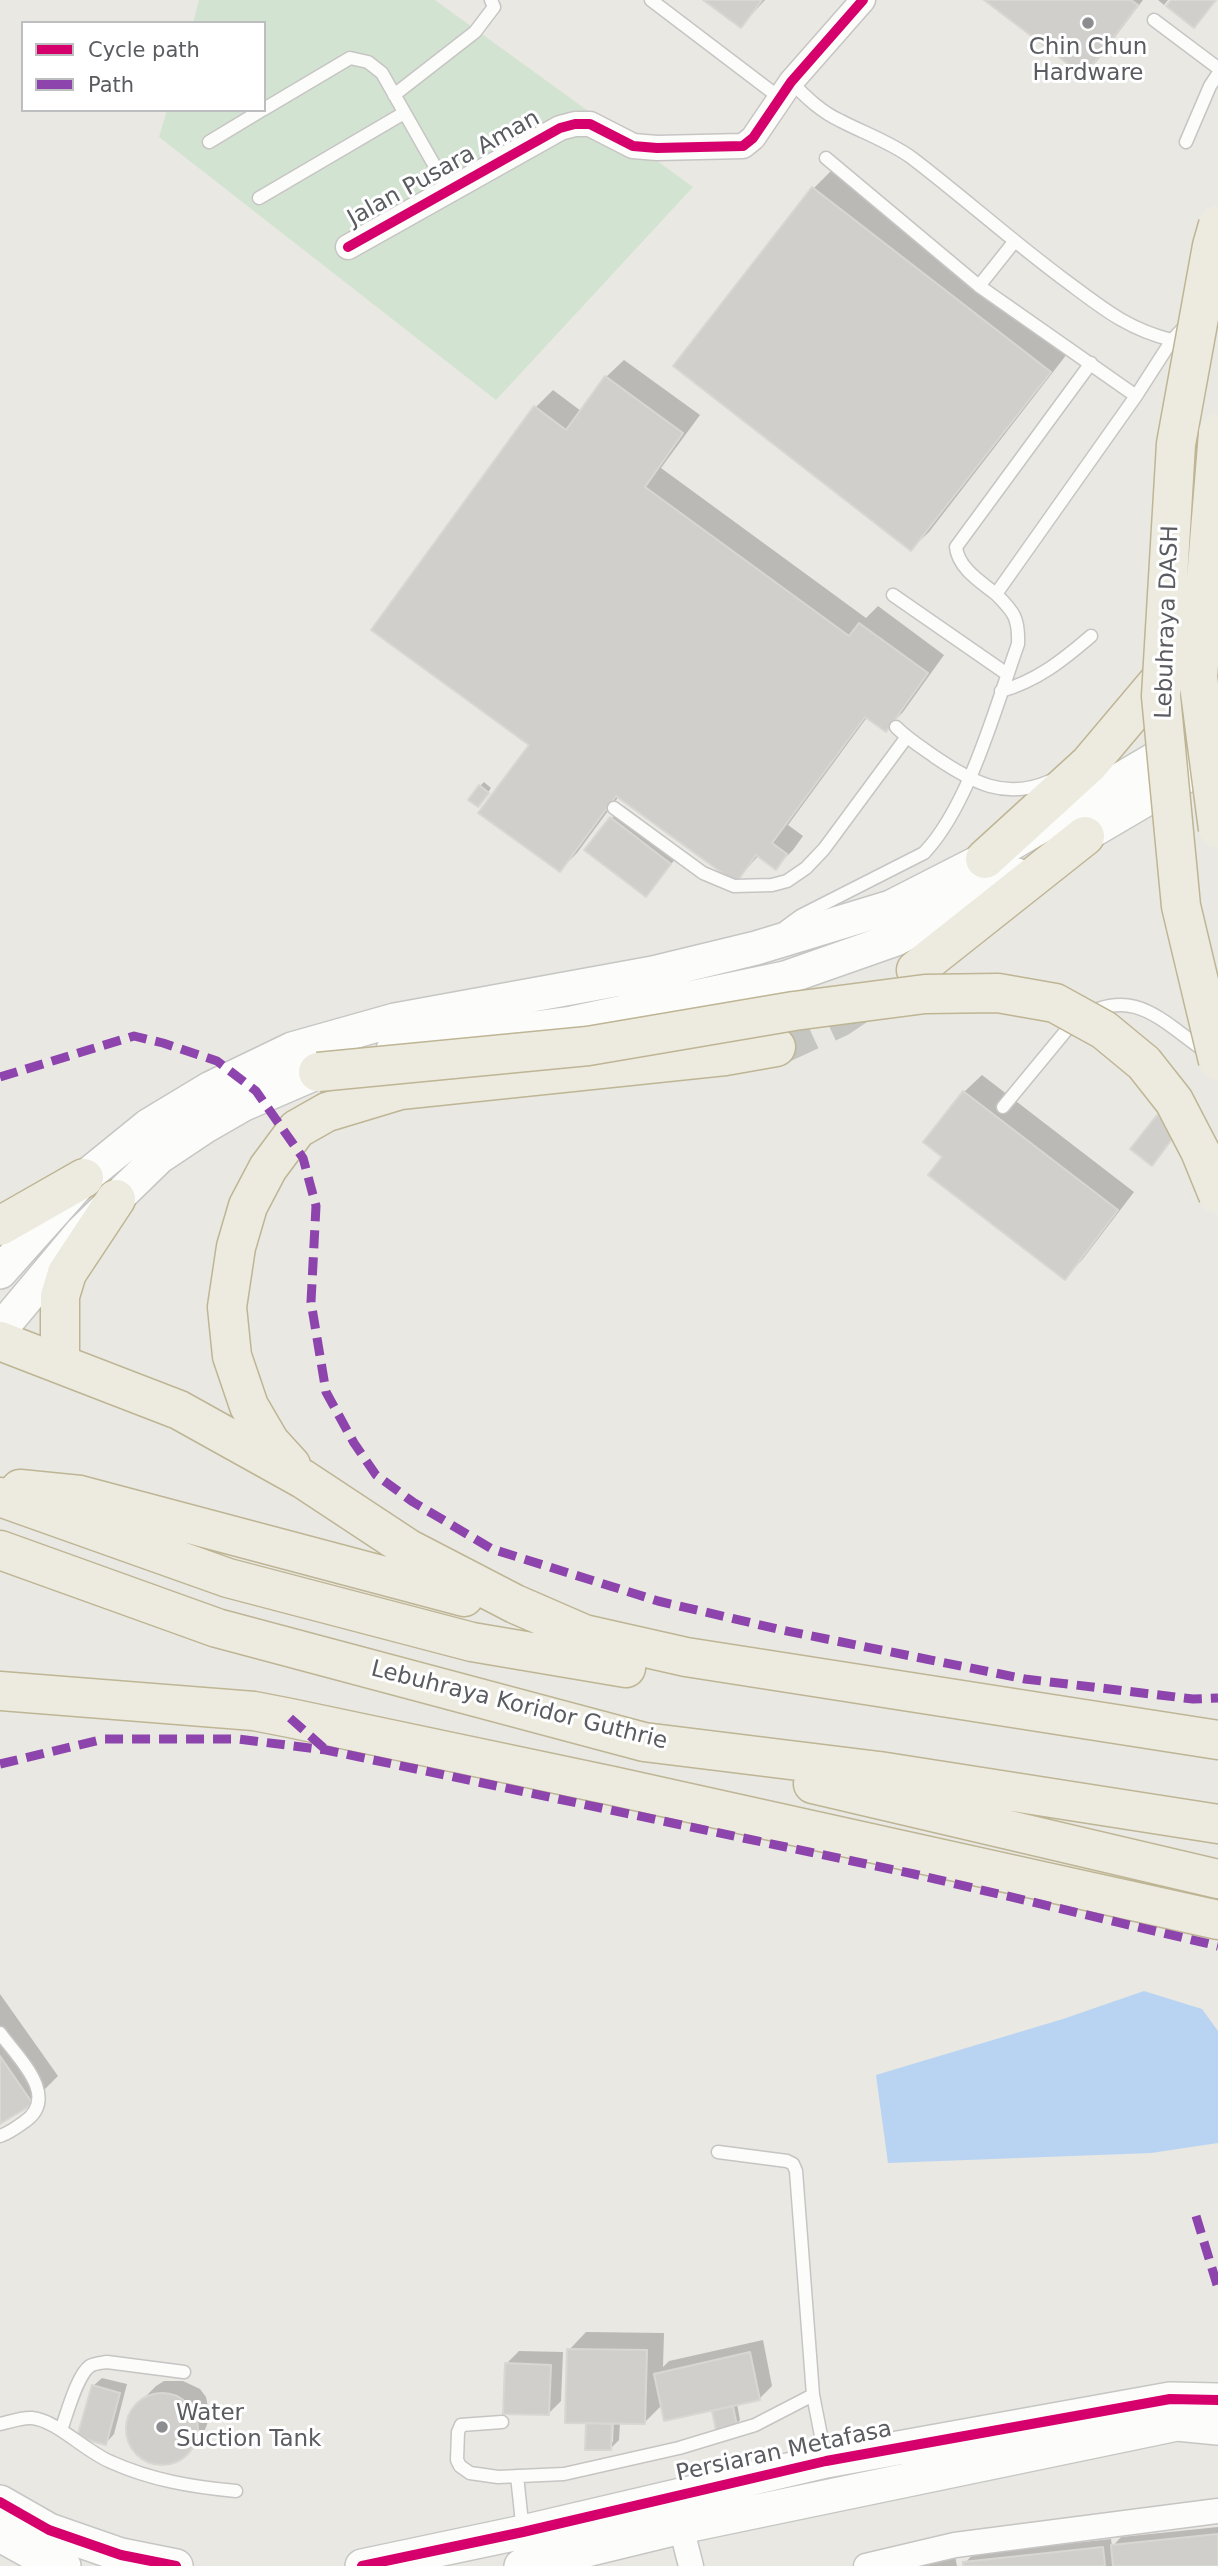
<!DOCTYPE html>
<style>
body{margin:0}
#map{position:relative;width:1218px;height:2566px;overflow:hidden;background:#e9e8e3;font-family:"DejaVu Sans",sans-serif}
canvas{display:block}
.legend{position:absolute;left:21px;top:21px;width:245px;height:91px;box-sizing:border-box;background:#fff;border:2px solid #bdbec0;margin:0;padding:9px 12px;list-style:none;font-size:21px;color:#5a5c61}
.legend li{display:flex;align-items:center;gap:14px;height:35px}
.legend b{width:35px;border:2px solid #bdbec0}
</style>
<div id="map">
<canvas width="1218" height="2566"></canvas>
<ul class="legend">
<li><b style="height:9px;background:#d6006c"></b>Cycle path</li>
<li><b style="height:9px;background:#8e44ad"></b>Path</li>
</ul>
</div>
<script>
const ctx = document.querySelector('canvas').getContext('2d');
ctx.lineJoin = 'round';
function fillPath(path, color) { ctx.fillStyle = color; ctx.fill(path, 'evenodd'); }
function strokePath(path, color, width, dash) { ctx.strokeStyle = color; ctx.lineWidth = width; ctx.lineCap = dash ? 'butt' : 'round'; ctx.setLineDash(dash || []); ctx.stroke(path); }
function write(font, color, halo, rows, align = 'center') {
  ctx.font = font + ' "DejaVu Sans",sans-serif'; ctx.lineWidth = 6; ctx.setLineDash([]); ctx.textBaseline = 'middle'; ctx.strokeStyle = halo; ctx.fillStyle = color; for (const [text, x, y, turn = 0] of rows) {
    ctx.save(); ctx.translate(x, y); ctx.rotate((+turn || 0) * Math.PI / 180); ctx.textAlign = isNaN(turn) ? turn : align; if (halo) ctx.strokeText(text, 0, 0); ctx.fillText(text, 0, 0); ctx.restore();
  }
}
fillPath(new Path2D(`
 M199 0H435L693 187 496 400 159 137 167 110H264V23H193Z`), '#d2e4d1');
fillPath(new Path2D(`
 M1144 1991 1202 2009 1218 2031V2143L1151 2153 888 2163 876 2075 1063 2019Z`), '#b9d4f2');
fillPath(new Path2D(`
 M706 0H765L741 26Z
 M986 0H1143L1097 61 1084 74Z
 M1158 0H1168L1164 5Z
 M831 171 1067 354 929 532 911 549 675 366 814 188Z
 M624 360 700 415 661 468 866 618 878 606 944 655 903 712 886 729 868 716 788 825 803 836 793 850 776 867 759 855 736 881 619 796 577 853 560 870 531 744 535 408 553 390 581 411 606 377Z
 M484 782 491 788 482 801 480 786Z
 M624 806 683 850 645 895 611 819Z
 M982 1075 1134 1192 1082 1260 1065 1277 964 1092Z
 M0 1994 58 2076 32 2102 0 2122Z
 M586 2332 664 2333 663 2367 669 2361 763 2340 772 2386 759 2399 737 2404 740 2420 736 2424 718 2428 713 2409 662 2405 645 2422H620L619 2440 611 2448 588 2422 569 2350ZM611 2415H614L613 2442H610Z
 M519 2351 563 2352 561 2401 548 2414 506 2364Z
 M102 2378 127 2384 114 2434 106 2443 93 2386Z
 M164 2381H183L200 2389 206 2397 210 2417 202 2437 188 2451 180 2458 160 2463 142 2457 135 2451 130 2443 127 2423 130 2414 142 2400 156 2386Z
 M1218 2527V2566H965V2563L973 2554 1111 2539 1112 2547 1121 2537Z
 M955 2556 957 2566H916Z`), '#0003');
const building = new Path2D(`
 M703 0H762L741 28Z
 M984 0H1131L1138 5 1084 76Z
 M1171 0H1216L1194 28 1166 6Z
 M812 187 1051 372 911 551 673 366Z
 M605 376 683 433 645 487 849 636 859 623 928 673 886 732 865 717 772 843 787 854 776 870 756 855 736 883 616 796 560 872 478 813 529 745 371 630 534 406 566 430Z
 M479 785 489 793 478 807 468 800Z
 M610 817 671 864 646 897 584 850Z
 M963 1091 1118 1210 1065 1280 928 1175 942 1157 923 1142Z
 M1157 1115 1178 1131 1152 1166 1130 1149Z
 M0 2056 33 2104 0 2124Z
 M567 2349 647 2350 645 2424 565 2423Z
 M750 2352 760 2400 664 2421 654 2374Z
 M505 2363 551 2365 549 2415 503 2414Z
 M92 2385 120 2393 106 2445 77 2437Z
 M126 2429a36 36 0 1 1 72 0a36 36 0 1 1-72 0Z
 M733 2406 737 2426 716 2430 712 2411Z
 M586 2423 612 2424 611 2450H585Z
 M1218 2534V2566H1113L1111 2545Z
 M1103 2547 1105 2566H963V2562Z`);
fillPath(building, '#d0cfcc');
strokePath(building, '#d8d7d2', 2);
strokePath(new Path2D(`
 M776 1047 839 1018 863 1002`), '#c5c5c2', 38, [38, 19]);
const lane = new Path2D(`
 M651 0 780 98
 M1154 20 1218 68
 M791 82C806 97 821 112 841 121 864 133 890 142 912 158 963 197 1011 240 1062 278 1100 306 1126 329 1172 340
 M394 95 475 32 494 7 491 0
 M264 109 350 58 368 62 382 73 449 191
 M209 142 262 110
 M1186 142 1210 86 1218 74
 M826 158 979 286 1136 396
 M259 198 404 113
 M979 286 1014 242
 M996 594C981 582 958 568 956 547L1091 363
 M893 595 1007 674
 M1001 691C1037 681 1063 660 1091 636
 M896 727C908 739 921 747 935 757 972 782 1005 801 1050 781
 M614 808 703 873 734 886 772 885 787 881 806 868 824 849 906 738
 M785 927 800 916 924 853C969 806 996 706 1018 644 1019 618 1014 612 996 594L1136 396 1172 340 1186 325
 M1003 1107 1074 1021C1132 984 1158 1018 1206 1052
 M0 2033C18 2058 61 2097 24 2122 16 2128 9 2133 0 2136
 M718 2152 787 2161 793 2164 796 2171 813 2395 826 2461
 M502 2422 461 2425 458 2432 457 2460 460 2466 470 2473 498 2477 564 2474 679 2448 755 2425 813 2395
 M0 2424C9 2422 22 2417 32 2418 56 2420 86 2452 111 2462 151 2480 192 2487 236 2491
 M61 2430C67 2414 77 2375 90 2366 95 2363 101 2363 107 2362L184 2372
 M517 2476 523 2532`);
const street = new Path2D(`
 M348 247 560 128 575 124H590L633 146 657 148 743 146 753 138 791 82 863 0
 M677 2511 691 2566
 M866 2566 955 2545 1218 2511`);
const secondary = new Path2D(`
 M1063 848 1218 757
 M393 1050 415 1044 572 1023 785 978 896 939 1017 875
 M0 1272 84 1178 148 1126 211 1088 292 1049 395 1020 653 973 756 948 891 907 985 859 1218 722
 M0 1330 81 1233 159 1157 204 1127 244 1104 318 1072 341 1065
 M0 2502 49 2530 121 2555 176 2566
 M0 2535 40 2557 64 2566
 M362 2566 523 2532 826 2461 1170 2399 1218 2400
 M521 2566 681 2527 1177 2424 1218 2428`);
const highway = new Path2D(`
 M985 859 1089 764 1175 662
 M916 970 1085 836
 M0 1226 84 1178
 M0 1341 179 1410 303 1479 409 1549 515 1604 584 1634 686 1657 1218 1740
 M60 1364V1296L67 1273 116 1199
 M291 1465 270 1442 249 1406 232 1356 227 1307 236 1247 248 1206 268 1168 297 1129 327 1112 400 1090 725 1056 776 1047
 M20 1489 80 1495 464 1597
 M0 1497 228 1578 472 1642 626 1668
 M0 1550 217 1628 644 1742 879 1771 1218 1824
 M0 1691 254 1711 290 1718 613 1786 1218 1920
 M813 1784 1218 1879`);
strokePath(lane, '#c6c5c4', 15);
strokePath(street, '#c6c5c4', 27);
strokePath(secondary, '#c6c6c5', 36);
strokePath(highway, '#beb594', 41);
strokePath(lane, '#fcfcfb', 12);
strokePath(street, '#fcfcfb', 24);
strokePath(secondary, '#fcfcfb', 33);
strokePath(highway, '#edebe0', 38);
const highwayBridge = new Path2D(`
 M1218 225 1212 246 1176 444 1161 696 1181 906 1218 1061
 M1218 433 1198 677 1218 829
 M318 1072 588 1046 794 1011 925 994 998 993 1055 1003 1104 1030 1144 1063 1174 1101 1200 1151 1218 1195`);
strokePath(highwayBridge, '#beb594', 41, []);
strokePath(highwayBridge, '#edebe0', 38);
strokePath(new Path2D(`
 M0 1077 134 1036 163 1043 217 1061 256 1091 303 1158 316 1206 311 1302 326 1392 354 1443 376 1475 413 1502 492 1549 658 1601 782 1630 1025 1679 1193 1699 1218 1698
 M290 1718 326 1750
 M0 1764 104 1739H238L326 1750 914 1874 1218 1946
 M1196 2216 1218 2288`), '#8e44ad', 9, [18, 9]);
strokePath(new Path2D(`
 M348 247 560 128 575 124H590L633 146 657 148 743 146 753 138 791 82 863 0
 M0 2502 49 2530 121 2555 176 2566
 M362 2566 523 2532 826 2461 1170 2399 1218 2400`), '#d6006c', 10);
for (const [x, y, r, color] of [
 [1088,23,7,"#8c8d8e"],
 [162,2427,7,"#8c8d8e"]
]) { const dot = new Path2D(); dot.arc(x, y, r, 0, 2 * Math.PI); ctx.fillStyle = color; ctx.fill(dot); strokePath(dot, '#fff', 2.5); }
write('23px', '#5a5c61', '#fff', [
 ["Chin Chun",1088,48],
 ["Hardware",1088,74],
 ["Water",176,2414,"left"],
 ["Suction Tank",176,2440,"left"]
]);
write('23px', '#5a5c61', '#fff', [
 ["Jalan Pusara Aman",444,169,-29],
 ["Lebuhraya DASH",1168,622,-88],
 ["Lebuhraya Koridor Guthrie",519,1706,14],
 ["Persiaran Metafasa",784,2452,-12]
]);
</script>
